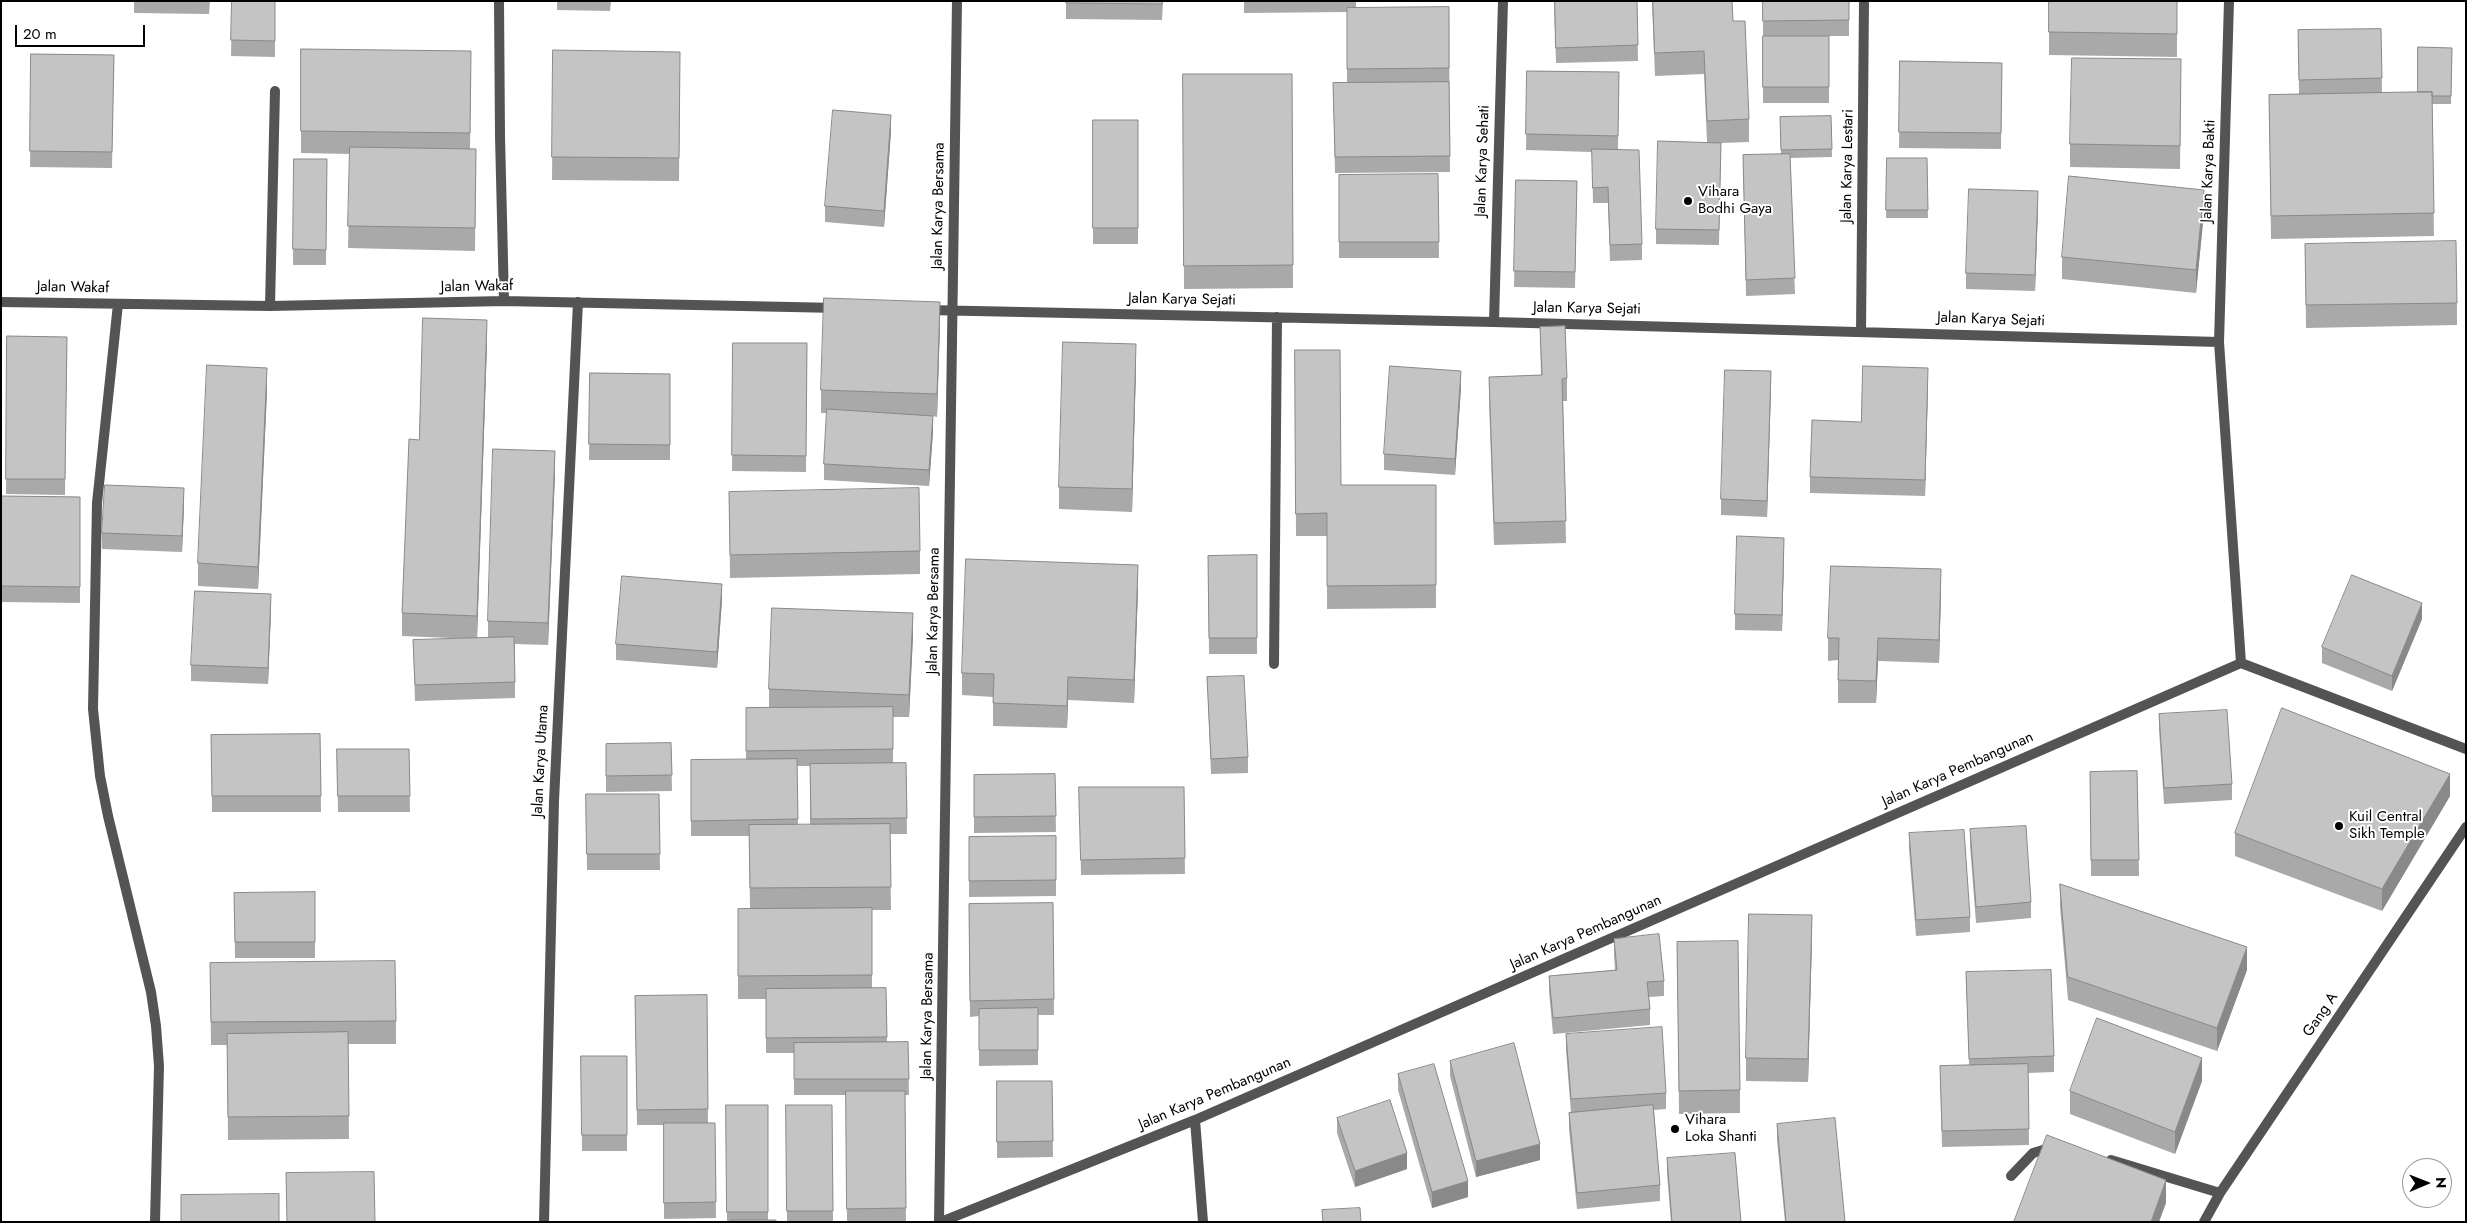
<!DOCTYPE html>
<style>
body{margin:0}
#map{position:relative;width:2467px;height:1223px;overflow:hidden;background:#fff;font-family:Jost,sans-serif}
canvas{display:block}
.frame{position:absolute;inset:0;border:2px solid #000;pointer-events:none}
.north{position:absolute;left:2402px;top:1158px;width:50px;height:50px;box-sizing:border-box;background:#fff;border:1px solid #999;border-radius:50%;rotate:89deg;font-size:14px;font-weight:700;line-height:20px;text-align:center;color:#000}
.north::after{content:'';display:block;margin:auto;width:18px;height:22px;background:#000;clip-path:polygon(50% 0,100% 100%,50% 72%,0 100%)}
.scale{position:absolute;left:15px;top:25px;width:130px;height:22px;box-sizing:border-box;border:2px solid #000;border-top:0;padding-left:6px;font-size:15px;line-height:18px;white-space:nowrap;color:#000;-webkit-text-stroke:4px #fff;paint-order:stroke}
</style>
<div id="map">
<canvas width="2467" height="1223"></canvas>
<div class="frame"></div>
<div class="north">N</div>
<div class="scale">20 m</div>
</div>
<script>
const ctx = document.querySelector('canvas').getContext('2d');
ctx.lineJoin = 'round';
function strokePath(path, color, width, dash) { ctx.strokeStyle = color; ctx.lineWidth = width; ctx.lineCap = dash ? 'butt' : 'round'; ctx.setLineDash(dash || []); ctx.stroke(path); }
function fillPath(path, color) { ctx.fillStyle = color; ctx.fill(path, 'evenodd'); }
function write(font, color, halo, rows, align = 'center') {
  ctx.font = font + ' Jost,sans-serif'; ctx.lineWidth = 4; ctx.setLineDash([]); ctx.textBaseline = 'middle'; ctx.strokeStyle = halo; ctx.fillStyle = color; for (const [text, x, y, turn = 0] of rows) {
    ctx.save(); ctx.translate(x, y); ctx.rotate((+turn || 0) * Math.PI / 180); ctx.textAlign = isNaN(turn) ? turn : align; if (halo) ctx.strokeText(text, 0, 0); ctx.fillText(text, 0, 0); ctx.restore();
  }
}
strokePath(new Path2D(`
 M499 1 500 136 504 301
 M2229 1 2219 342 2241 663 2466 749
 M1 302 270 306 504 301 838 308
 M118 304 97 503 93 709 100 776 108 816 151 992 156 1026 159 1066 155 1222
 M270 306 275 91
 M927 310 1494 322 2219 342
 M1494 322 1503 1
 M1861 332 1864 1
 M1274 664 1277 317
 M1195 1120 1203 1222
 M2111 1160 2220 1193
 M2011 1176 2033 1153 2053 1147
 M544 1222 554 801 578 302
 M939 1222 957 1
 M941 1222 1195 1120 2241 663
 M2204 1222 2220 1193 2466 827`), '#545454', 10);
fillPath(new Path2D(`
 M134 1H210L209 14 134 13Z
 M232 1H275V57L231 56Z
 M557 1H611L610 11 557 10Z
 M1021 1H1163L1162 20 1066 19V2Z
 M1244 1H1356V8L1449 7 1450 172 1335 173 1333 83H1347V12L1244 13Z
 M1554 1H1637L1638 61 1556 63Z
 M1652 1H1732L1733 21 1749 119V142L1721 143 1719 245 1656 244V229L1707 142 1704 74 1655 76Z
 M1763 1H1849V36H1829V103H1763Z
 M2049 1H2177V57L2049 55Z
 M2381 29 2382 93 2418 92 2452 48 2451 104H2432L2434 236 2271 239 2269 95 2299 94 2298 30Z
 M301 49 471 74 470 149H476L475 251 348 248 350 154 301 153Z
 M553 50 680 74 679 181 552 180Z
 M31 54 114 55 112 168 30 167Z
 M1900 61 2002 63 2001 149 1899 148Z
 M1527 71 1619 72 1618 150 1642 244V260L1610 261 1608 203H1593L1592 152 1526 150Z
 M1183 74H1292L1293 288 1184 289Z
 M2181 82 2180 169 2070 167V144Z
 M1831 116 1832 157 1790 158 1795 294 1746 296 1743 155 1781 154 1780 117Z
 M1093 120H1138V244H1093Z
 M891 131 884 227 825 222V206Z
 M1887 158H1927L1928 218H1886Z
 M294 159H327L326 265H293Z
 M1438 174 1439 258H1339V175Z
 M1516 180 1577 181 1575 288 1514 287Z
 M2038 207 2035 291 1966 289V273Z
 M2204 212 2196 293 2062 279V257Z
 M2305 244 2457 303V325L2306 328Z
 M940 324 937 417 933 416V432L929 486 824 480V464L827 413H821V390Z
 M1540 327 1567 378V401H1563L1566 543 1494 545 1489 400V377L1541 375Z
 M7 336 67 337 65 495 6 494Z
 M487 343 477 638H488V621L555 473 548 645 515 644V698L415 701 413 640 475 639 402 636V613L419 440Z
 M733 343H807L806 472 732 471Z
 M1295 350 1341 485H1436V608L1327 609V536H1296Z
 M1136 367 1132 512 1059 509V487Z
 M590 373 670 374V460H589Z
 M1928 384 1925 496 1810 493V477L1861 422Z
 M1461 387 1455 475 1384 470V454Z
 M1771 387 1767 517 1721 515V499Z
 M267 391 258 589 198 586V563Z
 M729 492 920 551V574L730 578Z
 M2 496 80 497V603L1 602Z
 M184 504 182 552 102 549V533Z
 M1784 553 1782 631 1735 630V614Z
 M1257 555V654H1209L1208 556Z
 M1138 588 1134 703 1068 700 1067 728 993 726V697L962 695V673Z
 M1941 592 1939 663 1878 661 1876 703H1838V660L1828 661V638Z
 M722 600 717 668 616 660V644Z
 M271 610 268 684 191 681V665Z
 M2422 619 2392 691 2322 663V647Z
 M913 636 909 717H893V763H906L907 834H890L891 910H872V988H886L887 1042H908L909 1095H905L906 1222H847L846 1095H794V1053H766V999H738V909H750L749 836H691V760H746V708H769V689ZM797 766H810V825H798Z
 M1207 677 1248 757V773L1211 774Z
 M2159 714 2232 784V800L2164 804 2159 730Z
 M320 734 321 812H212L211 735Z
 M671 743 672 791 606 792V744Z
 M337 749H409L410 812H338Z
 M2137 771 2139 876H2091L2090 772Z
 M1055 774 1056 832 974 833V775Z
 M1079 787H1184L1185 874 1081 875Z
 M586 794H659L660 870H587Z
 M2450 796 2382 911 2235 856V833Z
 M1970 829 2031 902V918L1976 923 1970 845Z
 M1909 833 1970 917V932L1916 936 1909 849Z
 M1056 836V896L969 897V837Z
 M2060 884 2247 970 2217 1051 2068 1000 2060 907Z
 M315 892V958H235L234 893Z
 M1053 903 1054 1015H1038V1065L979 1066V1016L970 1017 969 904Z
 M1812 938 1808 1082 1746 1081V1058Z
 M1614 939 1664 981V996L1649 997 1650 1009V1025L1553 1034 1549 992V976L1615 970 1614 955Z
 M1677 942 1740 1090V1113L1679 1114Z
 M210 963 396 1021V1044H348L349 1139 228 1140 227 1045H211Z
 M1966 972 2054 1056V1072L2028 1073 2029 1145 1942 1147 1940 1066 1969 1065Z
 M707 995 708 1123H715L716 1218 664 1219V1125H637L635 996Z
 M1566 1034 1666 1093V1109L1654 1110 1660 1185V1201L1577 1209 1569 1129V1113H1571L1566 1050Z
 M581 1056H627V1151H582Z
 M1450 1061 1540 1160 1476 1177 1450 1076Z
 M1398 1074 1468 1197 1432 1208 1398 1090Z
 M997 1081H1052L1053 1157 997 1158Z
 M2202 1081 2175 1154 2070 1114V1091Z
 M726 1105H768V1220L776 1222H727Z
 M786 1105H832L833 1222H787Z
 M1337 1118 1407 1169 1355 1187 1337 1133Z
 M1777 1124 1845 1222H1785L1777 1140Z
 M1667 1158 1741 1222H1671L1667 1174Z`), '#a9a9a9');
fillPath(new Path2D(`
 M891 115V131L884 227V211Z
 M2204 190V212L2196 293V270Z
 M2038 191V207L2035 291V275Z
 M940 302V324L937 417V394Z
 M487 320V343L477 639V616Z
 M1136 344V367L1132 512V489Z
 M267 368V391L258 589V567Z
 M1928 368V384L1925 496V480Z
 M1461 371V387L1455 475V459Z
 M1771 371V387L1767 517V501Z
 M933 416V432L929 486V470Z
 M555 451V473L548 645V623Z
 M184 488V504L182 552V536Z
 M1784 538V553L1782 631V615Z
 M1138 565V588L1134 703V680Z
 M1941 569V592L1939 663V640Z
 M722 584V600L717 668V652Z
 M271 594V610L268 684V668Z
 M2422 603V619L2392 691V676Z
 M913 613V636L909 717V695Z
 M1878 638V661L1876 703V681Z
 M1068 677V700L1067 728V706Z
 M2450 774V796L2382 911V889Z
 M1812 915V938L1808 1082V1059Z
 M2247 947V970L2217 1051V1028Z
 M2202 1058V1081L2175 1154V1132Z
 M1540 1144V1160L1476 1177V1161Z
 M1407 1153V1169L1355 1187V1171Z
 M2166 1180V1203L2159 1222H2151Z
 M1468 1181V1197L1432 1208V1192Z`), '#898989');
const building = new Path2D(`
 M232 1H275V41L231 40Z
 M1066 1H1162V4L1066 3Z
 M1555 1H1637L1638 45 1556 48Z
 M1653 1H1732L1733 21H1745L1749 119 1707 121 1704 51 1655 53Z
 M1763 1H1849V20L1763 21Z
 M2049 1H2177V34L2049 32Z
 M1449 7V68L1347 69V8Z
 M2381 29 2382 78 2299 80 2298 30Z
 M1763 36H1829V87H1763Z
 M2418 47 2452 48 2451 96H2432V92H2418Z
 M301 49 471 51 470 133 301 131Z
 M553 50 680 52 679 158 552 157Z
 M31 54 114 55 112 152 30 151Z
 M2072 58 2181 59 2180 146 2070 144Z
 M1900 61 2002 63 2001 133 1899 132Z
 M1527 71 1619 72 1618 136 1526 134Z
 M1183 74H1292L1293 265 1184 266Z
 M1449 82 1450 156 1335 157 1333 83Z
 M2432 92 2434 213 2271 216 2269 95Z
 M833 110 891 115 884 211 825 206Z
 M1831 116 1832 149 1781 150 1780 117Z
 M1093 120H1138V228H1093Z
 M1658 141 1721 143 1719 230 1656 229Z
 M350 147 476 149 475 228 348 226Z
 M1592 149 1639 150 1642 244 1610 245 1608 187 1593 188Z
 M1790 154 1795 278 1746 280 1743 155Z
 M1887 158H1927L1928 210H1886Z
 M294 159H327L326 250 293 249Z
 M1438 174 1439 242H1339V175Z
 M2069 176 2204 190 2196 270 2062 257Z
 M1516 180 1577 181 1575 272 1514 271Z
 M1969 189 2038 191 2035 275 1966 273Z
 M2456 241 2457 303 2306 305 2305 244Z
 M824 298 940 302 937 394 821 390Z
 M423 318 487 320 477 616 402 613 409 439 419 440Z
 M1565 326 1567 378 1562 379 1566 521 1494 523 1489 377 1542 375 1540 327Z
 M7 336 67 337 65 479H6Z
 M1063 342 1136 344 1132 489 1059 487Z
 M733 343H807L806 456 732 455Z
 M1295 350H1340L1341 485H1436V585L1327 586V513L1296 514Z
 M207 365 267 368 258 567 198 563Z
 M1390 366 1461 371 1455 459 1384 454Z
 M1863 366 1928 368 1925 480 1810 477 1812 420 1861 422Z
 M1725 370 1771 371 1767 501 1721 499Z
 M590 373 670 374V445L589 444Z
 M827 409 933 416 929 470 824 464Z
 M493 449 555 451 548 623 488 621Z
 M105 485 184 488 182 536 102 533Z
 M919 488 920 551 730 555 729 492Z
 M2 496 80 497V587L1 586Z
 M1737 536 1784 538 1782 615 1735 614Z
 M1257 555V638H1209L1208 556Z
 M966 559 1138 565 1134 680 1068 677 1067 706 993 703 994 674 962 673Z
 M1831 566 1941 569 1939 640 1878 638 1876 681 1838 680 1839 638H1828Z
 M2352 575 2422 603 2392 676 2322 647Z
 M622 576 722 584 717 652 616 644Z
 M195 591 271 594 268 668 191 665Z
 M772 608 913 613 909 695 769 689Z
 M514 637 515 682 415 685 413 640Z
 M1244 676 1248 757 1211 759 1207 677Z
 M893 707V749L746 751V708Z
 M2282 708 2450 774 2382 889 2235 833Z
 M2227 710 2232 784 2164 788 2159 714Z
 M320 734 321 796H212L211 735Z
 M671 743 672 775 606 776V744Z
 M337 749H409L410 796H338Z
 M797 759 798 819 691 821V760Z
 M906 763 907 818 811 819 810 764Z
 M2137 771 2139 860H2091L2090 772Z
 M1055 774 1056 816 974 817V775Z
 M1079 787H1184L1185 858 1081 860Z
 M586 794H659L660 854H587Z
 M890 824 891 887 750 888 749 825Z
 M2026 826 2031 902 1976 907 1970 829Z
 M1964 830 1970 917 1916 920 1909 833Z
 M1056 836V880L969 881V837Z
 M2060 884 2247 947 2217 1028 2068 977Z
 M315 892V942H235L234 893Z
 M1053 903 1054 999 970 1001 969 904Z
 M872 908V975L738 976V909Z
 M1749 914 1812 915 1808 1059 1746 1058Z
 M1659 934 1664 981 1647 982 1650 1009 1553 1018 1549 976 1617 970 1614 939Z
 M1738 941 1740 1090 1679 1091 1677 942Z
 M395 961 396 1021 211 1022 210 963Z
 M2051 970 2054 1056 1969 1059 1966 972Z
 M886 988 887 1037 766 1038V989Z
 M707 995 708 1109 637 1110 635 996Z
 M1038 1008V1050H979V1009Z
 M2097 1018 2202 1058 2175 1132 2070 1091Z
 M1662 1027 1666 1093 1571 1099 1566 1034Z
 M348 1032 349 1116 228 1117 227 1034Z
 M908 1042 909 1079H794V1043Z
 M1514 1043 1540 1144 1476 1161 1450 1061Z
 M581 1056H627V1135H582Z
 M1434 1064 1468 1181 1432 1192 1398 1074Z
 M2028 1064 2029 1129 1942 1131 1940 1066Z
 M997 1081H1052L1053 1141 997 1142Z
 M846 1091H905L906 1208 847 1209Z
 M1390 1100 1407 1153 1355 1171 1337 1118Z
 M726 1105H768V1212H727Z
 M786 1105H832L833 1211H787Z
 M1653 1105 1660 1185 1577 1193 1569 1113Z
 M1835 1118 1845 1222H1786L1777 1124Z
 M664 1123H715L716 1202 664 1203Z
 M2047 1135 2166 1180 2151 1222H2014Z
 M1735 1153 1741 1222H1672L1667 1158Z
 M374 1172 375 1222H287L286 1173Z
 M279 1194V1222H181V1195Z
 M1360 1208 1361 1222H1323L1322 1210Z
 M732 1220H776V1222H732Z`);
fillPath(building, '#c4c4c4');
strokePath(building, '#898989', 1);
for (const [x, y, r, color] of [
 [1688,201,5,"#000"],
 [2339,826,5,"#000"],
 [1675,1129,5,"#000"]
]) { const dot = new Path2D(); dot.arc(x, y, r, 0, 2 * Math.PI); ctx.fillStyle = color; ctx.fill(dot); strokePath(dot, '#fff', 2); }
write('15px', '#000', '#fff', [
 ["Jalan Karya Sehati",1483,161,-88],
 ["Jalan Karya Lestari",1848,166,-89],
 ["Jalan Karya Bakti",2209,171,-88],
 ["Jalan Karya Bersama",939,206,-89],
 ["Jalan Wakaf",477,287,-1],
 ["Jalan Wakaf",73,288,1],
 ["Jalan Karya Sejati",1182,300,1],
 ["Jalan Karya Sejati",1587,309,1],
 ["Jalan Karya Sejati",1991,320,2],
 ["Jalan Karya Bersama",934,611,-89],
 ["Jalan Karya Utama",541,761,-87],
 ["Jalan Karya Pembangunan",1958,770,-24],
 ["Jalan Karya Pembangunan",1586,933,-24],
 ["Gang A",2321,1015,-56],
 ["Jalan Karya Bersama",928,1016,-89],
 ["Jalan Karya Pembangunan",1215,1094,-23]
]);
write('15px', '#000', '#fff', [
 ["Vihara",1698,192],
 ["Bodhi Gaya",1698,209],
 ["Kuil Central",2349,817],
 ["Sikh Temple",2349,834],
 ["Vihara",1685,1120],
 ["Loka Shanti",1685,1137]
], 'left');
</script>
